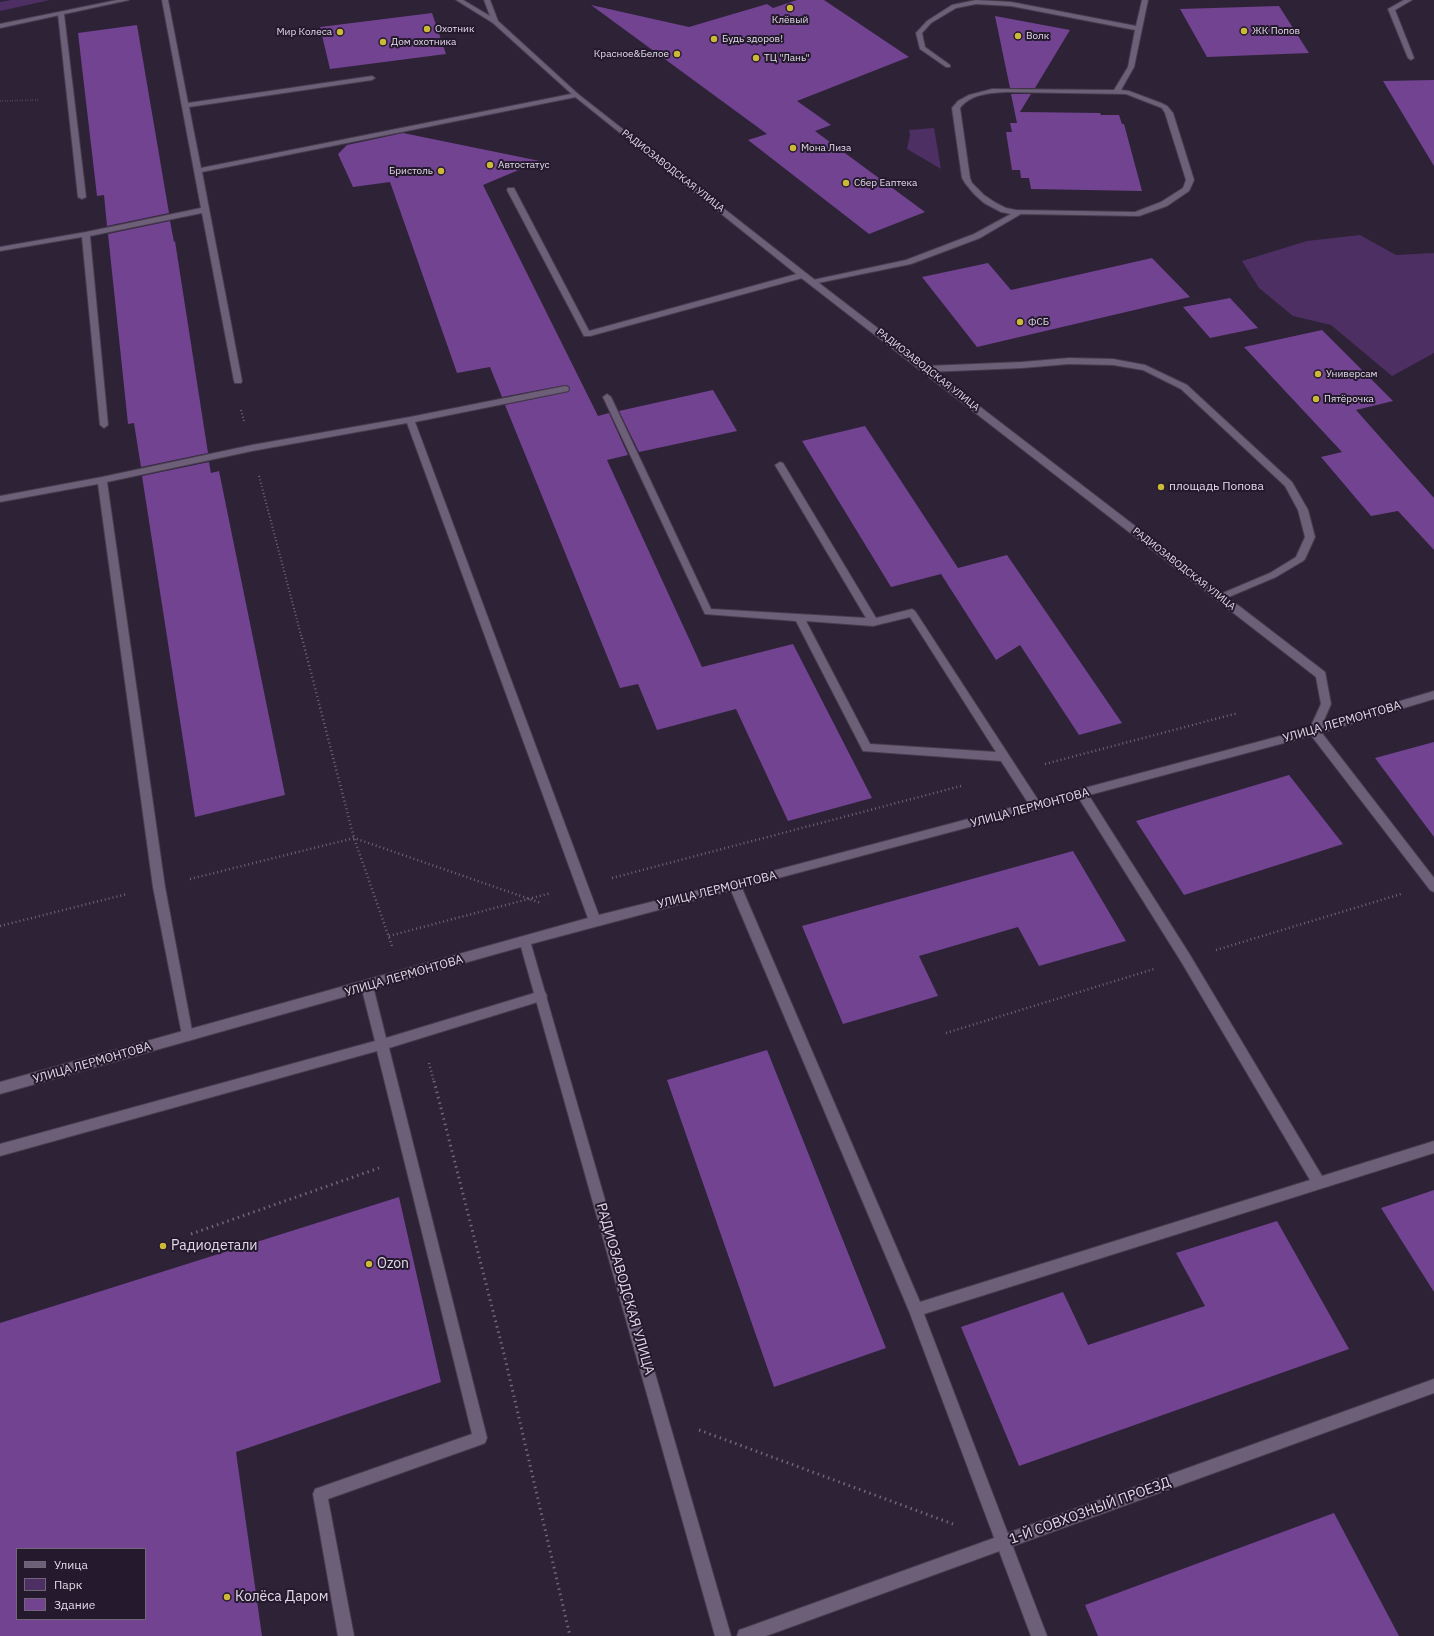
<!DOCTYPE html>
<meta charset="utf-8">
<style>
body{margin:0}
#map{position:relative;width:1434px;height:1636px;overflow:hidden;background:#2e2237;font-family:"IBM Plex Sans",sans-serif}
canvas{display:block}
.legend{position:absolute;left:16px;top:1548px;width:130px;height:72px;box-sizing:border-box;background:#24192d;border:1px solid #706678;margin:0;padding:5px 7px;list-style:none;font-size:12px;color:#e1dae8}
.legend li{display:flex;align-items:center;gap:8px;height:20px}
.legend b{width:20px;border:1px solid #706678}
</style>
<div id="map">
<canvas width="1434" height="1636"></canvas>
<ul class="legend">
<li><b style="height:5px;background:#6c5f77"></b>Улица</li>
<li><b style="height:11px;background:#4e2f63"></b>Парк</li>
<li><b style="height:11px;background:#714391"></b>Здание</li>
</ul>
</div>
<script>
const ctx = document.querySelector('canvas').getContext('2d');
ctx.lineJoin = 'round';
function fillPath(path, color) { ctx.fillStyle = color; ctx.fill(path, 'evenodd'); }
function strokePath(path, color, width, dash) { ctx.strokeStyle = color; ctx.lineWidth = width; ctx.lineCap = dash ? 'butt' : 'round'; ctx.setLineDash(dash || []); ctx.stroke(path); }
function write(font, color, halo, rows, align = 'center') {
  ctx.font = font + ' "IBM Plex Sans",sans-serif'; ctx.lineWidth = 4; ctx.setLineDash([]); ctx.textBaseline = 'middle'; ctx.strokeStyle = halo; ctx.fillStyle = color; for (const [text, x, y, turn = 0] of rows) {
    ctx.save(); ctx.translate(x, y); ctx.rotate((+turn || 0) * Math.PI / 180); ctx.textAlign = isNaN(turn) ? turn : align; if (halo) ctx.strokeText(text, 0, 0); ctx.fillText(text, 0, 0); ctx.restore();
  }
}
fillPath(new Path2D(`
 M11 0H50L0 11V2Z
 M934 128 941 169 907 149 910 135 909 130Z
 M1360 235 1396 255 1434 253V353L1392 376 1331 325 1293 316 1259 288 1242 261 1307 241Z`), '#4e2f63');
fillPath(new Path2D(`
 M797 0H824L909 57 797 101 831 125 815 131 925 212 869 234 748 140 767 134 591 5 689 27 767 4 773 8Z
 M1279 6 1309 53 1207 57 1180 9Z
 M432 13 446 54 330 69 320 27Z
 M995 16 1070 30 1035 88H1010Z
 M137 25 169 213 107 226 104 195 97 196 78 33Z
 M1434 80V166L1383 81Z
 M1011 94H1031L1020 112 1100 113 1101 115H1119L1122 124H1124L1142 191 1031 189 1029 178H1021L1020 170H1012L1006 132H1012L1010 123H1017Z
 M403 133 540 161 483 185 598 416 609 413 628 455 607 460 702 667 793 644 872 798 788 821 736 709 657 730 638 684 620 688 505 405 568 392 570 390 569 386 565 385 502 397 490 367 457 373 390 182 353 187 338 154 347 145Z
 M170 221 174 242 175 241 208 453 141 467 134 423 128 424 108 234Z
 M1152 258 1190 297 977 347 922 277 988 263 1011 290Z
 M1230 298 1258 328 1210 338 1183 307Z
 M1322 330 1393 401 1356 410 1434 498V550L1398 511 1371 516 1321 457 1342 452 1244 347Z
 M713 390 737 431 639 452 619 411Z
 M865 426 958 568 1007 555 1122 723 1079 735 1020 645 996 660 941 574 891 587 802 441Z
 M209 462 211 473 219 471 285 795 195 817 142 476Z
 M1434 742V837L1375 758Z
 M1289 775 1343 844 1184 895 1136 821Z
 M1073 851 1126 941 1039 966 1018 927 919 956 938 996 843 1024 802 926Z
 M767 1050 886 1348 774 1387 667 1080Z
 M1434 1190V1292L1381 1208Z
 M399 1197 441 1382 236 1452 262 1636H0V1323ZM17 1549H145V1619H17Z
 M1277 1221 1349 1349 1019 1466 961 1327 1063 1292 1088 1345 1205 1306 1176 1253Z
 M1334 1513 1399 1636H1098L1085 1605Z`), '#714391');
const service = new Path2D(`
 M162 0H168L188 103 372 76 375 78 372 80 189 107 201 168 576 93 579 95 576 97 202 172 242 381 241 383H235L234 381 202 213 90 236 108 425 104 428 100 425 82 237 0 251V247L86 232 201 208Z
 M976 0 1011 2 1136 26 1142 0H1148L1134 67 1121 90 1129 91 1161 103 1167 106 1173 113 1194 180 1189 191 1167 206 1139 216 1021 214 980 238 911 264 813 284H810V280H813L906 260 974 234 1011 214 1001 212 984 203 974 194 965 183 962 178 952 108 958 101 969 95 992 89 1114 90 1128 67 1135 30 1011 6 976 4 956 8 931 23 922 33 925 47 950 65V67H946L920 49 916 33 927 21 952 5ZM1006 92 1126 94 1162 108 1165 113 1186 180 1183 188 1161 202 1135 212 1016 210 1006 208 996 203 984 195 972 183 970 178 960 108C971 94 989 93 1006 92Z
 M1404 0H1412L1395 10 1414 58 1411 60 1408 58 1388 9Z
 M61 12 64 14 86 197 82 199 78 197 58 14Z
 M508 188H514L515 190 589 331 800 273H803L807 275 806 277 590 336H584L507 190Z
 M1069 358 1113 359 1145 365 1187 385 1292 482 1308 510 1315 537 1305 559 1303 561 1276 577 1224 599H1218L1216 597 1218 595 1270 573 1296 557 1305 537 1298 510 1285 486 1181 389 1143 370 1113 365 1069 364 1022 368 927 372 923 369 927 366 1022 362Z
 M565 386 568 387 569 389 568 391 415 422 601 921 599 924 595 926 591 924 589 921 407 423 252 451 107 482 165 887 193 1036 191 1040 187 1041 183 1040 153 887 98 484 0 502V496L102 477 252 445 410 417Z
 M607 394 611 397 711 609 866 618 775 465 780 462 783 463 876 618 912 609 915 611 1040 803 1041 806 1040 809 1036 810 1032 809 1001 761 863 751 796 621 705 614 603 397ZM910 617 996 752 870 744 806 621 873 626Z
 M1314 727 1318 728 1434 878V892L1430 890 1310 734 1309 731 1310 728Z
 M1082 790 1086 791 1190 955 1322 1176 1434 1141V1153L924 1314 1047 1636H1031L909 1311 729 886 731 883 735 881 739 883 741 886 920 1302 1310 1180 1182 963 1078 797 1077 794 1078 791Z
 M367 981 371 982 373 986 386 1038 541 991 545 992 547 996 545 1000 541 1001 389 1048 487 1438 485 1443 480 1445 328 1499 354 1636H338L313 1494 315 1489 472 1434 377 1051 0 1156V1144L375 1041 361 986 363 982Z`);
const minor = new Path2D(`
 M117 0H129L0 28V24Z
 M1434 691V699L1314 735 1310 734 1309 731 1310 728Z
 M1434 1379V1393L766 1636H737L739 1630 745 1628Z`);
const tertiary = new Path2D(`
 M456 0H463L490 16 484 0H490L498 21 578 94 806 273 1325 672 1331 704 1318 734 1314 735 531 944 731 1636H715L521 947 0 1094V1082L595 916 735 881 1310 728 1321 704 1316 677 800 277 574 96 493 23Z`);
strokePath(service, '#473d4e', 2);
strokePath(minor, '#473d4e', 2);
strokePath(tertiary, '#473d4e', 2);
strokePath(new Path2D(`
 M0 101 40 100`), '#706678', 1.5, [0.5, 2]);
strokePath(new Path2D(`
 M241 410 244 421
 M259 476 302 639`), '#706678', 2, [1, 2.5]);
strokePath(new Path2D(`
 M302 638 354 838 392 946
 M1045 764 1238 713
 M612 878 961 786
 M190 879 354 838 541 903
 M0 926 127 894
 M389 936 551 893
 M1216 950 1401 894
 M946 1033 1154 969
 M429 1063 434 1082`), '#706678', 2.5, [1, 3]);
strokePath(new Path2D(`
 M434 1081 504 1354 570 1636
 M191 1234 379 1168
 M699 1430 953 1524`), '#706678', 3, [1.5, 4]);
fillPath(service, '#6c5f77');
fillPath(minor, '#6c5f77');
fillPath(tertiary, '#6c5f77');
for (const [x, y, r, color] of [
 [790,8,4,"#cdb938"],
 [427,29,4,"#cdb938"],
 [1244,31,4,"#cdb938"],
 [340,32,4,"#cdb938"],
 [1018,36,4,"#cdb938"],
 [714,39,4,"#cdb938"],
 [383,42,4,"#cdb938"],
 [677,54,4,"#cdb938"],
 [756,58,4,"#cdb938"],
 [793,148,4,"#cdb938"],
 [490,165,4,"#cdb938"],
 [441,171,4,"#cdb938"],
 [846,183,4,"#cdb938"],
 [1020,322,4,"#cdb938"],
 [1318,374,4,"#cdb938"],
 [1316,399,4,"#cdb938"],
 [1161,487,4,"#cdb938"],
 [163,1246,4,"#cdb938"],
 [369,1264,4,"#cdb938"],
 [227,1597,4,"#cdb938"]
]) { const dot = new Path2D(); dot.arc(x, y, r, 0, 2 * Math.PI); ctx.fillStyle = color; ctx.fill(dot); strokePath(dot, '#24192d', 1.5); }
write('10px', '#e1dae8', '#24192d', [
 ["Клёвый",790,20,"center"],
 ["Охотник",435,29],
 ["ЖК Попов",1252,31],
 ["Мир Колеса",332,32,"right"],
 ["Волк",1026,36],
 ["Будь здоров!",722,39],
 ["Дом охотника",391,42],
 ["Красное&Белое",669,54,"right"],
 ["ТЦ \"Лань\"",764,58],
 ["Мона Лиза",801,148],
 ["Автостатус",498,165],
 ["Бристоль",433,171,"right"],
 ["Сбер Еаптека",854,183],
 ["ФСБ",1028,322],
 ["Универсам",1326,374],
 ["Пятёрочка",1324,399]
], 'left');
write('10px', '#e1dae8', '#24192d', [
 ["РАДИОЗАВОДСКАЯ УЛИЦА",673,171,38],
 ["РАДИОЗАВОДСКАЯ УЛИЦА",928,370,38],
 ["РАДИОЗАВОДСКАЯ УЛИЦА",1184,569,38]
]);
write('12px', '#e1dae8', '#24192d', [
 ["площадь Попова",1169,487]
], 'left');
write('12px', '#e1dae8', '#24192d', [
 ["УЛИЦА ЛЕРМОНТОВА",1342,722,-16],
 ["УЛИЦА ЛЕРМОНТОВА",1030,808,-15],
 ["УЛИЦА ЛЕРМОНТОВА",717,890,-14],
 ["УЛИЦА ЛЕРМОНТОВА",404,976,-16],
 ["УЛИЦА ЛЕРМОНТОВА",92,1063,-16]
]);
write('14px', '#e1dae8', '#24192d', [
 ["Радиодетали",171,1246],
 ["Ozon",377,1264],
 ["Колёса Даром",235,1597]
], 'left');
write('14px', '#e1dae8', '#24192d', [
 ["РАДИОЗАВОДСКАЯ УЛИЦА",625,1289,74],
 ["1-Й СОВХОЗНЫЙ ПРОЕЗД",1090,1511,-20]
]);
</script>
